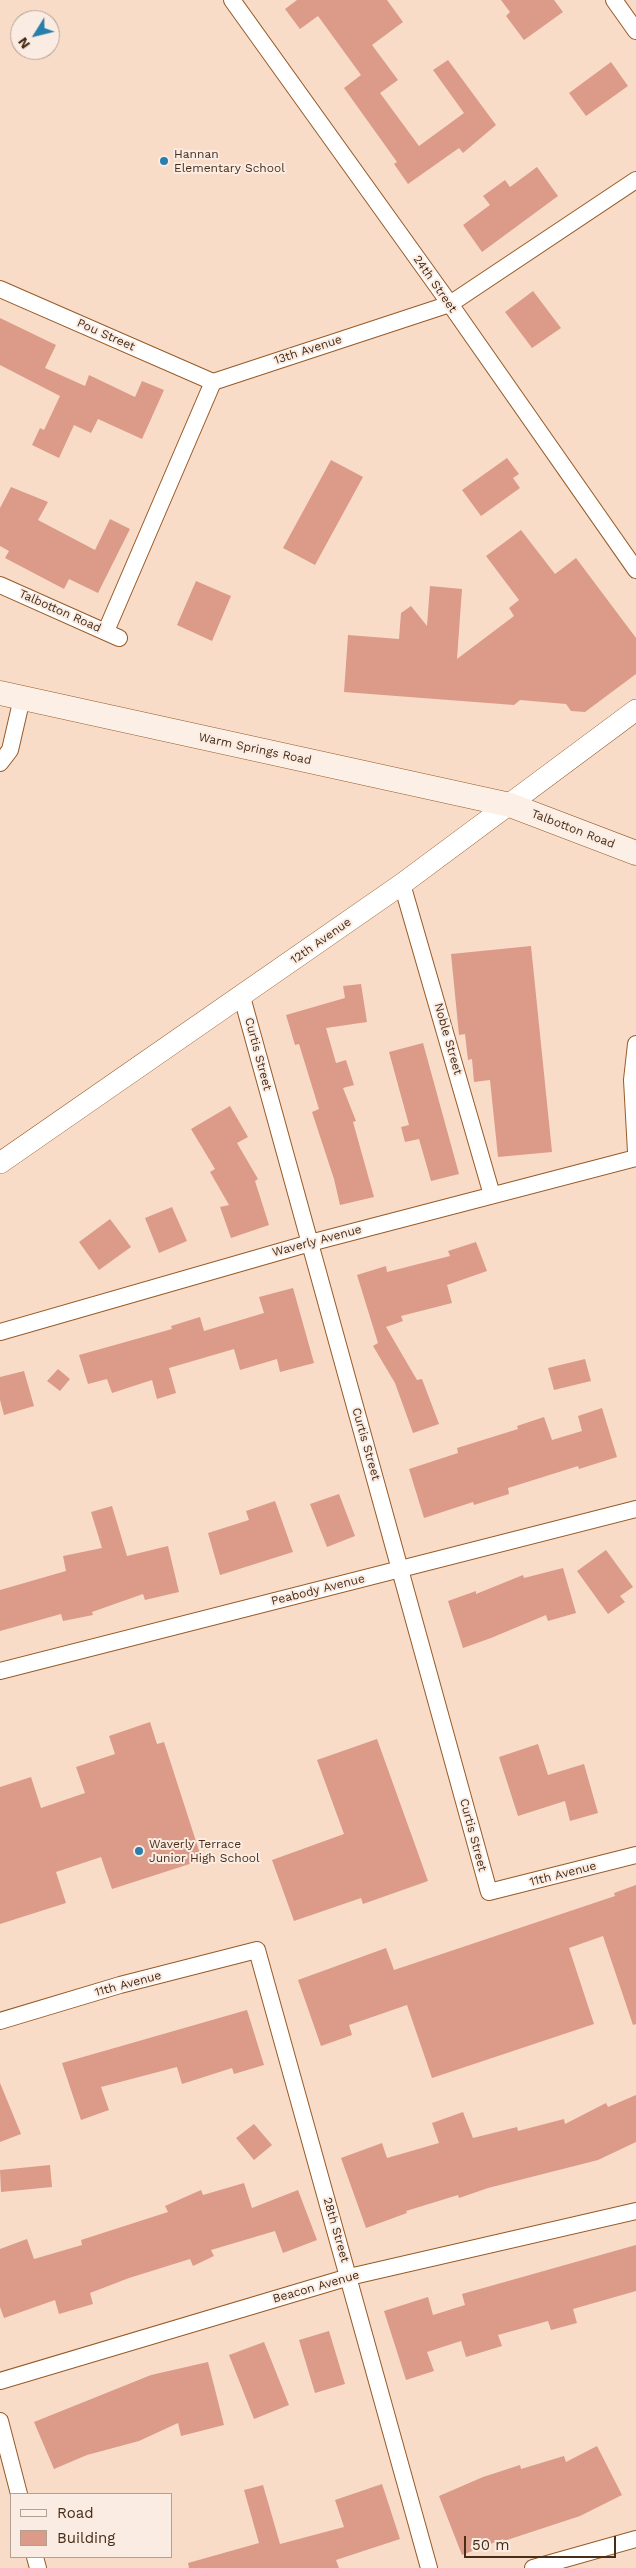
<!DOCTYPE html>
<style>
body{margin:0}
#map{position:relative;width:636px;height:2568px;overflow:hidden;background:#f8dcc8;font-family:"Work Sans",sans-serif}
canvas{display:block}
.legend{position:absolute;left:10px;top:2493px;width:162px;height:65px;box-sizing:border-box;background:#faece2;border:1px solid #b3a091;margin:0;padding:6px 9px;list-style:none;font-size:15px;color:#482d18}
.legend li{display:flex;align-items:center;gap:10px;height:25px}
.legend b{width:25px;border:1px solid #b3a091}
.north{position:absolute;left:10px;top:10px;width:50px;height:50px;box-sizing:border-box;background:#faece2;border:1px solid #b3a091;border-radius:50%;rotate:234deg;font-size:14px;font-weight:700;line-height:20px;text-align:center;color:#482d18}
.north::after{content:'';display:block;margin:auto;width:18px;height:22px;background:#287ead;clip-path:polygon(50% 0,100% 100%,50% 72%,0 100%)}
.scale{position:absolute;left:464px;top:2536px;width:152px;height:22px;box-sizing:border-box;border:2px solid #482d18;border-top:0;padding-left:6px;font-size:15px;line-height:18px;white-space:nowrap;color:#482d18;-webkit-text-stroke:4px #faece2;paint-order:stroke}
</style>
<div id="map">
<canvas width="636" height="2568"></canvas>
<ul class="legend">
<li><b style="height:6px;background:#fcefe6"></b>Road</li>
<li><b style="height:14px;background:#db9b88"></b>Building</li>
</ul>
<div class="north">N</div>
<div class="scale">50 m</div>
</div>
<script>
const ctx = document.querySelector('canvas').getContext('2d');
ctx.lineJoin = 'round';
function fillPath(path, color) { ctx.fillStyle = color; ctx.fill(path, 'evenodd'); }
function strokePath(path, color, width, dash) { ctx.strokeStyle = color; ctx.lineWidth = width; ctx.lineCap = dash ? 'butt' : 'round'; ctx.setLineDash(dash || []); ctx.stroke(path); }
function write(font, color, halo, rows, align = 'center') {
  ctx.font = font + ' "Work Sans",sans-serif'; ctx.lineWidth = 4; ctx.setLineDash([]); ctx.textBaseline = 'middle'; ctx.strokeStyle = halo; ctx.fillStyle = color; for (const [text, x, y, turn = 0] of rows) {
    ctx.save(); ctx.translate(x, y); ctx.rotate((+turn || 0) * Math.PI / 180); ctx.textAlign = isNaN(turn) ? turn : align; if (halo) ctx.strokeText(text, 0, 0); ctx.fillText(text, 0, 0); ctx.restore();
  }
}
fillPath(new Path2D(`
 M297 0H387L403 22 372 45 398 80 380 93 419 146 464 113 433 70 448 60 496 125 463 153 459 148 408 184 394 164 397 162 344 88 361 75 318 16 300 29 285 9Z
 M501 0H554L563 12 524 40 506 16 510 12Z
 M611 62 628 86 586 116 569 93Z
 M537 167 558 196 482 252 463 225 490 205 483 196 505 180 510 187Z
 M533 291 561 328 532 348 505 312Z
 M0 318 56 345 45 368 85 386 89 375 135 397 142 381 164 390 142 439 98 419 91 433 74 425 59 458 32 445 40 428 44 430 60 396 0 365Z
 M507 458 519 474 513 478 520 488 481 516 462 490Z
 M331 460 363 477 315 565 283 548Z
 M11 487 48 502 38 520 95 550 110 519 130 529 98 593 69 579 64 589 5 558 9 551 0 546V508Z
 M521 530 555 574 576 558 636 638V674L585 712 571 711 566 704 520 700 514 705 344 692 348 635 399 639 401 613 411 606 427 626 430 586 462 589 457 659 514 616 509 608 519 600 486 556Z
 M196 581 231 596 212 641 177 625Z
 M531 946 552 1152 498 1157 490 1080 474 1082 472 1059 468 1060 465 1034 459 1035 451 954Z
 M361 984 367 1022 326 1028 336 1063 346 1060 354 1085 343 1088 356 1121 353 1122 374 1197 340 1205 334 1179 312 1112 319 1109 299 1044 295 1045 286 1015 345 998 343 986Z
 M423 1043 459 1174 431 1181 419 1139 405 1142 401 1127 409 1125 389 1052Z
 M230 1106 248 1137 237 1143 258 1179 255 1181 269 1225 231 1238 220 1207 229 1205 210 1172 215 1169 191 1129Z
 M172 1207 187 1241 159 1253 145 1218Z
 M110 1219 131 1247 99 1270 79 1242Z
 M476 1242 487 1271 447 1285 452 1303 401 1316 403 1321 386 1327 417 1380 422 1379 439 1424 413 1433 395 1383 373 1346 378 1343 357 1275 386 1266 387 1272 450 1256 448 1251Z
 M293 1288 314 1363 280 1372 277 1359 240 1370 234 1349 169 1368 176 1393 157 1399 152 1380 112 1393 107 1379 88 1384 79 1355 172 1329 171 1326 200 1317 204 1331 264 1313 259 1297Z
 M585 1359 591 1381 554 1390 548 1368Z
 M58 1369 70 1379 60 1391 47 1381Z
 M24 1371 34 1406 4 1415 0 1400V1377Z
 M602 1408 617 1457 579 1469 578 1466 508 1488 509 1494 474 1505 473 1502 424 1518 409 1469 458 1453 457 1448 518 1429 517 1426 544 1417 552 1440 582 1431 578 1416Z
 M339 1494 355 1536 327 1547 310 1504Z
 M275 1501 293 1552 220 1575 208 1533 249 1520 246 1511Z
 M112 1506 127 1556 168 1546 179 1592 145 1600 143 1594 92 1612 93 1615 63 1621 61 1614 0 1631V1590L66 1571 63 1556 102 1548 91 1512Z
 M606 1550 633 1587 620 1596 625 1602 608 1614 577 1571Z
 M563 1568 576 1613 548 1621 546 1615 491 1638 463 1648 448 1601 476 1591V1594L523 1575 524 1578Z
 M150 1722 157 1744 164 1742 202 1860 112 1889 101 1857 56 1872 66 1903 0 1924V1787L31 1777 41 1808 85 1793 76 1767 115 1754 109 1736Z
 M377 1739 428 1881 363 1904 361 1898 294 1921 272 1860 344 1834 317 1760Z
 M538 1744 548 1775 584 1764 598 1813 570 1821 565 1801 518 1816 499 1757Z
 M636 1885V2024L633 2025 603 1936 569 1948 594 2024 432 2078 407 2005 349 2025 352 2035 321 2046 298 1980 386 1948 394 1970 615 1896 614 1893Z
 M247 2010 264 2065 234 2074 232 2068 182 2084 177 2067 101 2087 109 2110 81 2120 62 2063Z
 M0 2083 21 2134 0 2142Z
 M636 2095V2142L598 2160 488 2188 459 2198 458 2195 406 2211 407 2213 366 2228 341 2158 382 2143 387 2158 439 2143 432 2123 463 2112 473 2138 517 2127 518 2131 564 2119 565 2124 606 2103 608 2107Z
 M254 2124 272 2145 254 2160 236 2138Z
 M50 2165 52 2187 1 2192 0 2170Z
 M244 2183 252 2208 298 2190 317 2240 283 2253 275 2231 211 2250 214 2256 193 2266 190 2259 129 2278 90 2293 93 2304 59 2314 55 2300 4 2318 0 2307V2249L27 2239 34 2259 82 2245 81 2240 168 2212 165 2206 201 2190 203 2195Z
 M636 2245V2291L573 2309 577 2323 551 2330 548 2321 498 2335 502 2346 466 2357 461 2341 427 2352 434 2371 406 2380 384 2311 428 2297 433 2315 465 2305 462 2294Z
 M329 2331 345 2384 315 2393 299 2340Z
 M264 2342 289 2405 254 2419 229 2355Z
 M208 2362 224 2425 181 2436 178 2423 139 2441 87 2455 54 2469 34 2422 151 2375Z
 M597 2446 622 2495 580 2516 504 2541 503 2539 462 2555 439 2496 483 2477 520 2465 521 2469 564 2456 566 2462Z
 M382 2484 400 2539 336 2560 339 2568H189L188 2563 259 2543 244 2490 263 2485 280 2544 344 2527 335 2500Z`), '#db9b88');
const minor = new Path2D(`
 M232 0 450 304 636 570
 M614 0 636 31
 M0 289 213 382
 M0 585 119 638
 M106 631 213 382 450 304 636 180
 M0 763 10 750 22 698
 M402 884 492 1195
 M242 997 489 1892 636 1855
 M636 1044 632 1080 636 1152
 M0 1332 310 1243 636 1158
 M0 1671 636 1509
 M0 2021 120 1985 257 1950 429 2568
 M0 2381 349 2277 636 2211
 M0 2421 19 2494
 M35 2557 38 2568
 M533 2568 636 2539`);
const tertiary = new Path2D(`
 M0 1163 402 884 636 710`);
const secondary = new Path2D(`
 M0 693 510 805 636 853`);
strokePath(minor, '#975a26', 18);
strokePath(tertiary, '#975a26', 22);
strokePath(secondary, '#975a26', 25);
strokePath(minor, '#fff', 16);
strokePath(tertiary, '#fff', 21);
strokePath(secondary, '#fcefe6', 24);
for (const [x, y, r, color] of [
 [164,161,5,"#287ead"],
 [139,1851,5,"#287ead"]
]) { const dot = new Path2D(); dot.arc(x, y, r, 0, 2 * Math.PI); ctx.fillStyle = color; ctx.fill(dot); strokePath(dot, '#faece2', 2); }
write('12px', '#482d18', '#faece2', [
 ["Hannan",174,154],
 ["Elementary School",174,168],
 ["Waverly Terrace",149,1844],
 ["Junior High School",149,1858]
], 'left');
write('12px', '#482d18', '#faece2', [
 ["24th Street",435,284,55],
 ["Pou Street",106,335,24],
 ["13th Avenue",308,350,-18],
 ["Talbotton Road",60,611,24],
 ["Warm Springs Road",255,749,12],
 ["Talbotton Road",573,829,21],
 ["12th Avenue",321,941,-35],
 ["Noble Street",448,1039,74],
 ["Curtis Street",258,1054,75],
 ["Waverly Avenue",317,1241,-15],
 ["Curtis Street",366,1444,74],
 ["Peabody Avenue",318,1590,-14],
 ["Curtis Street",473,1835,75],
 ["11th Avenue",563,1874,-14],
 ["11th Avenue",128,1984,-15],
 ["28th Street",336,2230,74],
 ["Beacon Avenue",316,2287,-16]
]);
</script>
